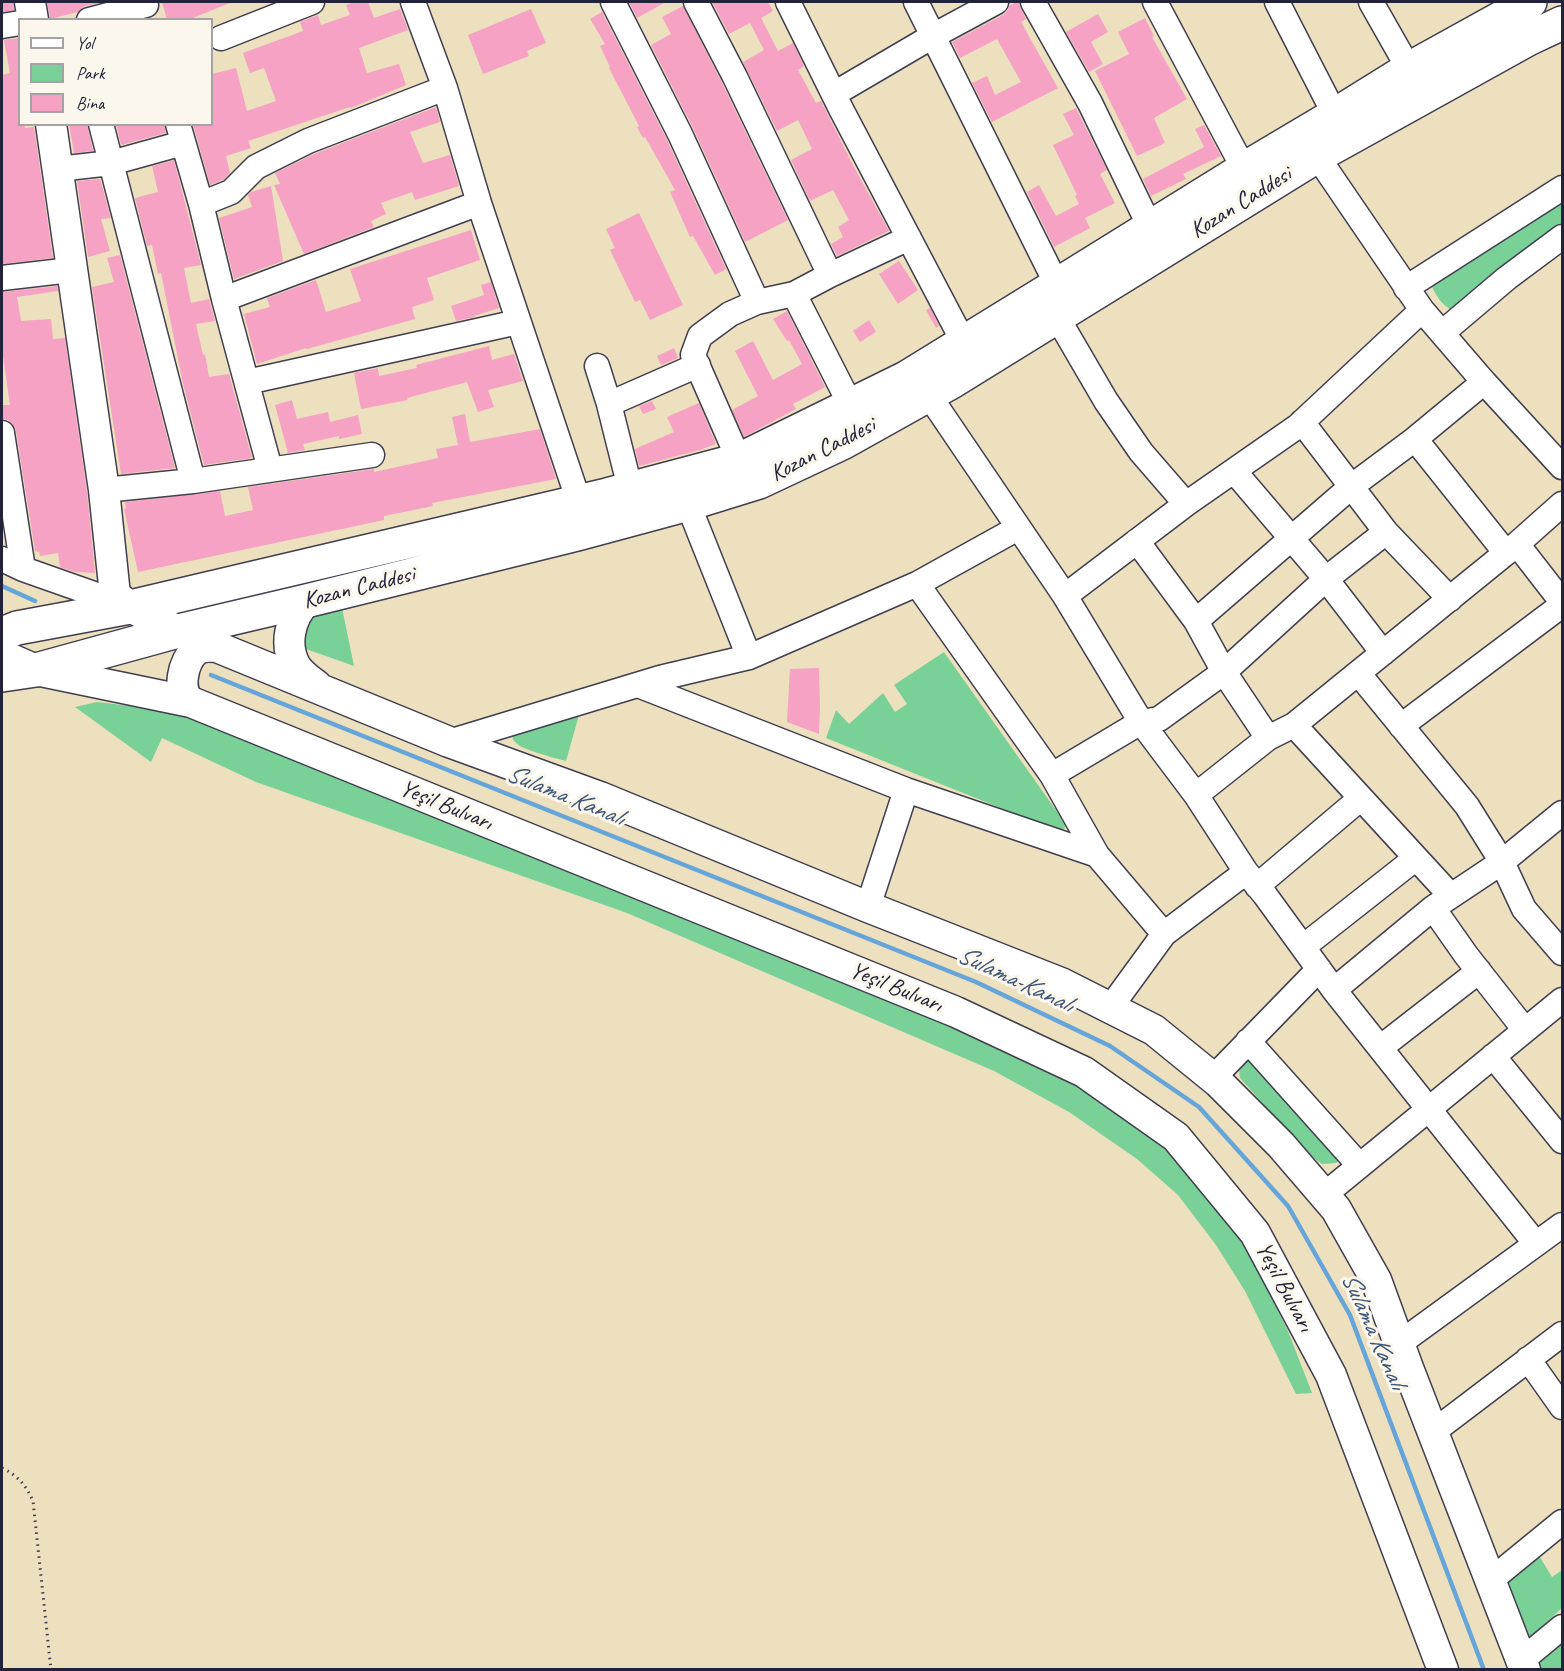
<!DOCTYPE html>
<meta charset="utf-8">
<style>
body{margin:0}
#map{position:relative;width:1564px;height:1671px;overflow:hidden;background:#ede0be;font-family:Caveat,sans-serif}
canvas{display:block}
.frame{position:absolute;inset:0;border:3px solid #22223b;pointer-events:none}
.legend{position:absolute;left:18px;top:18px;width:195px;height:108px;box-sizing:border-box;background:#fbf7ec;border:2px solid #a4a2a5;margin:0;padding:8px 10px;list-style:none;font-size:18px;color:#22223b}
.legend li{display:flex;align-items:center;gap:12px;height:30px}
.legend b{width:30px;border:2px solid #a4a2a5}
</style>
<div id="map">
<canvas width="1564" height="1671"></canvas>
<div class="frame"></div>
<ul class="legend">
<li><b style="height:8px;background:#fff"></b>Yol</li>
<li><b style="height:16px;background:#79d197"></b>Park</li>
<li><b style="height:16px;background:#f5a2c4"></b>Bina</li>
</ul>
</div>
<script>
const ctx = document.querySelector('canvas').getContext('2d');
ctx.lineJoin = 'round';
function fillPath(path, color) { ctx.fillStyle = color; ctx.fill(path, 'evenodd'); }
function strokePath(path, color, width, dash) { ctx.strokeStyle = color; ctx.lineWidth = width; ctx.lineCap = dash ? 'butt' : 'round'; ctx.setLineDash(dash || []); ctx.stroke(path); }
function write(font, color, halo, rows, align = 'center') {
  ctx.font = font + ' Caveat,sans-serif'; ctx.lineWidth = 6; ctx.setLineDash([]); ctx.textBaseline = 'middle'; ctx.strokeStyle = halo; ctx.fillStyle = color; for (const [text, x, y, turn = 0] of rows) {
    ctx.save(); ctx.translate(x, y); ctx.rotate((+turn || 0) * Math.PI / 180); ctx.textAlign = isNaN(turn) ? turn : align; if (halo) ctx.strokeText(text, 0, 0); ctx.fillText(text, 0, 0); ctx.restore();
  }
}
fillPath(new Path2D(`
 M1562 197V231L1455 312C1442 306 1435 295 1430 282Z
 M342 608 354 666 306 649 304 643 308 616Z
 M944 652 1065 823V828L1058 831 826 738 836 710 849 724 883 693 895 712 907 704 894 685Z
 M97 702 158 709 197 715 706 918 1070 1077 1110 1103 1169 1151 1242 1237 1288 1331 1312 1393 1296 1394 1245 1291 1216 1245 1178 1195 1137 1159 1069 1112 994 1071 627 913 256 782 162 738 151 762 75 707Z
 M581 708 566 761C556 758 521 750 515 742 511 738 513 737 514 733Z
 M1256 1050 1343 1158 1336 1163 1322 1164 1307 1153 1240 1078 1239 1070Z
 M1535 1549 1552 1577 1562 1570V1608L1524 1643 1502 1577Z
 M1562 1630V1669H1533Z`), '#79d197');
strokePath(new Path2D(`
 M2 586 35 601
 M211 675 976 982 1110 1046 1199 1107 1288 1206 1350 1315 1484 1670`), '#66a5d9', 4.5);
fillPath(new Path2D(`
 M2 2H13L14 10 2 12Z
 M47 2H103L85 6 78 12 50 19Z
 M162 2H232L188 20H167Z
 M355 2H368L374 18 400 9 408 30 359 48 367 73 399 64 406 85 351 108 350 107 248 141 251 148 226 156 230 173 223 180 210 185 193 124H212V74L236 68 247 111 276 101 264 68 250 73 243 53 303 31 300 22 313 17 318 15 321 25 350 15 346 5Z
 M629 2H666L637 18Z
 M712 2H768L773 11 761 18 778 51 793 43 804 66 798 70 816 103 821 101 854 167 889 231 837 256 831 244 843 237 838 227 849 220 833 190 810 201 791 160 812 149 798 120 777 131 743 62 764 50 750 23 729 34Z
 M1016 2H1019L1021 9 1026 19 1021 22 1058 88 992 122 972 83 987 76 995 95 1021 82 997 39 960 58 952 42 1003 15 1008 10 1009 6Z
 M683 6 722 83 788 220 745 242 693 128 651 45 671 34 662 17Z
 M531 9 546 43 527 51 529 56 483 74 468 35Z
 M602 12 667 140 726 269 715 275 693 236 690 237 670 192 675 190 645 137 643 138 637 127 639 126 609 68 610 67 600 46 605 44 590 19Z
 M1098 14 1108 32 1091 42 1103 64 1089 72 1066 32Z
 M1145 18 1154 36 1152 37 1187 99 1154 118 1165 143 1137 156 1095 71 1129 54 1118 32Z
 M20 38V124H24L25 128 34 127 53 258 2 264V75L10 73 4 40Z
 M436 107 440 122 410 132 423 163 450 155 459 186 415 200 412 192 381 203 386 214 371 221 374 227 304 254 274 185 280 184 275 173 314 154Z
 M1076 108 1107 170 1100 174 1115 203 1085 218 1090 228 1054 247 1027 192 1039 185 1056 216 1079 204 1075 196 1077 195 1053 145 1074 135 1063 114Z
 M69 124H87L93 151 74 153Z
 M116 124H164L166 133 121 145Z
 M1204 125 1221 156 1183 174 1186 179 1151 196 1143 179 1204 147 1195 129Z
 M174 160 201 265 184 268 191 303 209 299 215 321 196 324 203 355 205 354 209 377 229 374 252 458 204 465 183 384 161 273 158 274 152 245 147 246 135 198 158 192 152 166Z
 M100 179 111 218 101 219 110 251 88 257 77 181Z
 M271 186 283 261 234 279 219 218 252 207 248 195 251 192Z
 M639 213 683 305 650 320 640 300 635 302 610 250 615 248 606 229Z
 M471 230 480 260 427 278 434 300 412 307 415 319 307 349 306 348 257 364 244 314 270 307 267 298 316 280 326 312 361 301 350 269Z
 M120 255 175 468 121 474 92 287 114 282 107 258Z
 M899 261 918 290 898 304 879 274Z
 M491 282 499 308 474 316 475 317 456 321 451 306 484 295 481 285Z
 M57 286 58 291 17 297 21 321 51 319 53 339 65 338 87 492 95 573 75 572 60 567 58 553 40 556 39 552 35 551 16 431 13 424 8 420 2 419V405H10L2 349V292Z
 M930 308 939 326 936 328 926 310Z
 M787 311 825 387 793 404 796 409 744 437 732 410 758 396 735 351 753 341 773 380 802 364 789 340 787 341 773 319Z
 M869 320 876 332 860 342 853 331Z
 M489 346 492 360 514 354 523 381 488 390 494 407 478 412 467 382 407 398 408 400 361 409 354 373 378 368 379 376 417 368 416 365Z
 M674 348 678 358 661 365 657 356Z
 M292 400 297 419 328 412 330 422 358 415 362 434 339 439V436L303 444 305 450 288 453 275 405Z
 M652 401 656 409 643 414 639 406Z
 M699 403 716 444 700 450 639 466 635 449 674 432 667 417Z
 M465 414 470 442 540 429 556 479 432 503 433 506 384 516V520L138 572 124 509 126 508 125 502 220 491 225 516 253 510 248 487 374 469V472L438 458 436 449 458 445 452 417Z
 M819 668 820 707 819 734 787 722 790 669Z`), '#f5a2c4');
const minor = new Path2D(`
 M413 2 445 88 479 203 579 502
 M613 2 680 134 757 302
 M696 2 735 77 830 275
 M788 2 841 109 964 343
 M916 2 1057 285
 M1033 2 1090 103 1150 227
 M1155 2 1244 169
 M1277 2 1335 115
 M1371 2 1409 69
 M89 20 146 5
 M2 26 20 23
 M221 38 312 2
 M834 94 933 36 996 2
 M101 124 193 481
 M178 124 201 204 224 299 270 469
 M1317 156 1422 310 1484 382 1562 467
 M58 169 111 163 183 143
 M201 204 231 192 256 167 308 141 445 88
 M2 278 71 270
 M1406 288 1562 188
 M794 294 850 404
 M224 299 479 203
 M1057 317 1106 401 1141 452 1186 504
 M1442 333 1507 278 1562 237
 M597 366 609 404 630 488
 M247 382 518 322
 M928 394 1065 596 1141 722 1196 795 1246 872 1265 895 1334 990 1536 1244
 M609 404 698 365
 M1302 422 1386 532 1450 599
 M2 433 23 569
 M1415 439 1506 553
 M739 460 693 355 700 336 730 314 757 302 794 294 830 275 909 238
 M1234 471 1326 579 1383 653
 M104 490 193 481 372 455
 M688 504 749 657
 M1137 541 1196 621 1224 672 1268 738
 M1517 544 1562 602
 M2 559 23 569 128 606
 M917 584 1052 775 1097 855 1164 934
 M1065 596 1186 504 1298 426 1422 310
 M1196 621 1352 486 1415 439 1484 382
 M1358 673 1467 806 1502 862 1524 909 1562 953
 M638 685 906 790 1097 855
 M1294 725 1451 896
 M1401 726 1562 605
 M449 742 660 678 749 657 917 584 1018 528
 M1052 775 1141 722 1159 719 1224 672 1326 579 1386 532
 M1196 795 1268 738 1294 725 1517 544 1562 504
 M1257 886 1361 798
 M868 907 906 790
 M1433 908 1466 955 1525 1030
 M1303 947 1416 858
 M1334 990 1433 908 1502 862 1562 813
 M1110 1008 1164 934 1246 872
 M1248 1041 1359 1165
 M1380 1048 1479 971
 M1493 1056 1562 1141
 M1213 1078 1319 969
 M1324 1195 1562 1000
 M1400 1343 1562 1225
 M1528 1359 1562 1407
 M1433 1432 1562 1334
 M1491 1580 1562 1522
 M1521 1661 1562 1627`);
const major = new Path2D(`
 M30 2 33 20
 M51 124 104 490 115 595 130 607 178 631 449 742 600 797 868 907 1061 983 1154 1030 1218 1082 1281 1145 1336 1209 1376 1280 1408 1368 1525 1670
 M306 601C290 618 284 644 295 665 300 674 308 679 316 685
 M2 655 36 670 191 702 956 1012 1084 1072 1176 1137 1255 1233 1331 1375 1443 1670
 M191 702C176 691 183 661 196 650 203 645 212 647 220 647`);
const highway = new Path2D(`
 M2 634 17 628 130 607 607 495 739 460 906 378 1057 285 1244 169 1335 115 1409 69 1530 2
 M2 675 36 670 178 631 306 601 577 534 688 504 759 482 842 443 953 381 1317 156 1528 39 1562 23`);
strokePath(minor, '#403e4f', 27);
strokePath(major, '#403e4f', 33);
strokePath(highway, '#403e4f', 36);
strokePath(new Path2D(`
 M2 1468C17 1475 26 1485 33 1501L51 1670`), '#403e4f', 3, [1.5, 4.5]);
strokePath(minor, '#fff', 24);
strokePath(major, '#fff', 30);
strokePath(highway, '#fff', 33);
write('24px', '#22223b', '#fbf7ec', [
 ["Kozan Caddesi",1241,203,-32],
 ["Kozan Caddesi",823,450,-27],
 ["Kozan Caddesi",359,588,-14],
 ["Yeşil Bulvarı",446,806,22],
 ["Yeşil Bulvarı",896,988,22],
 ["Yeşil Bulvarı",1284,1287,62]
]);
write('italic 26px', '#3d567a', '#fbf7ec', [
 ["Sulama Kanalı",565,796,22],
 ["Sulama Kanalı",1015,980,25],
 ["Sulama Kanalı",1373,1331,66]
]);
</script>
